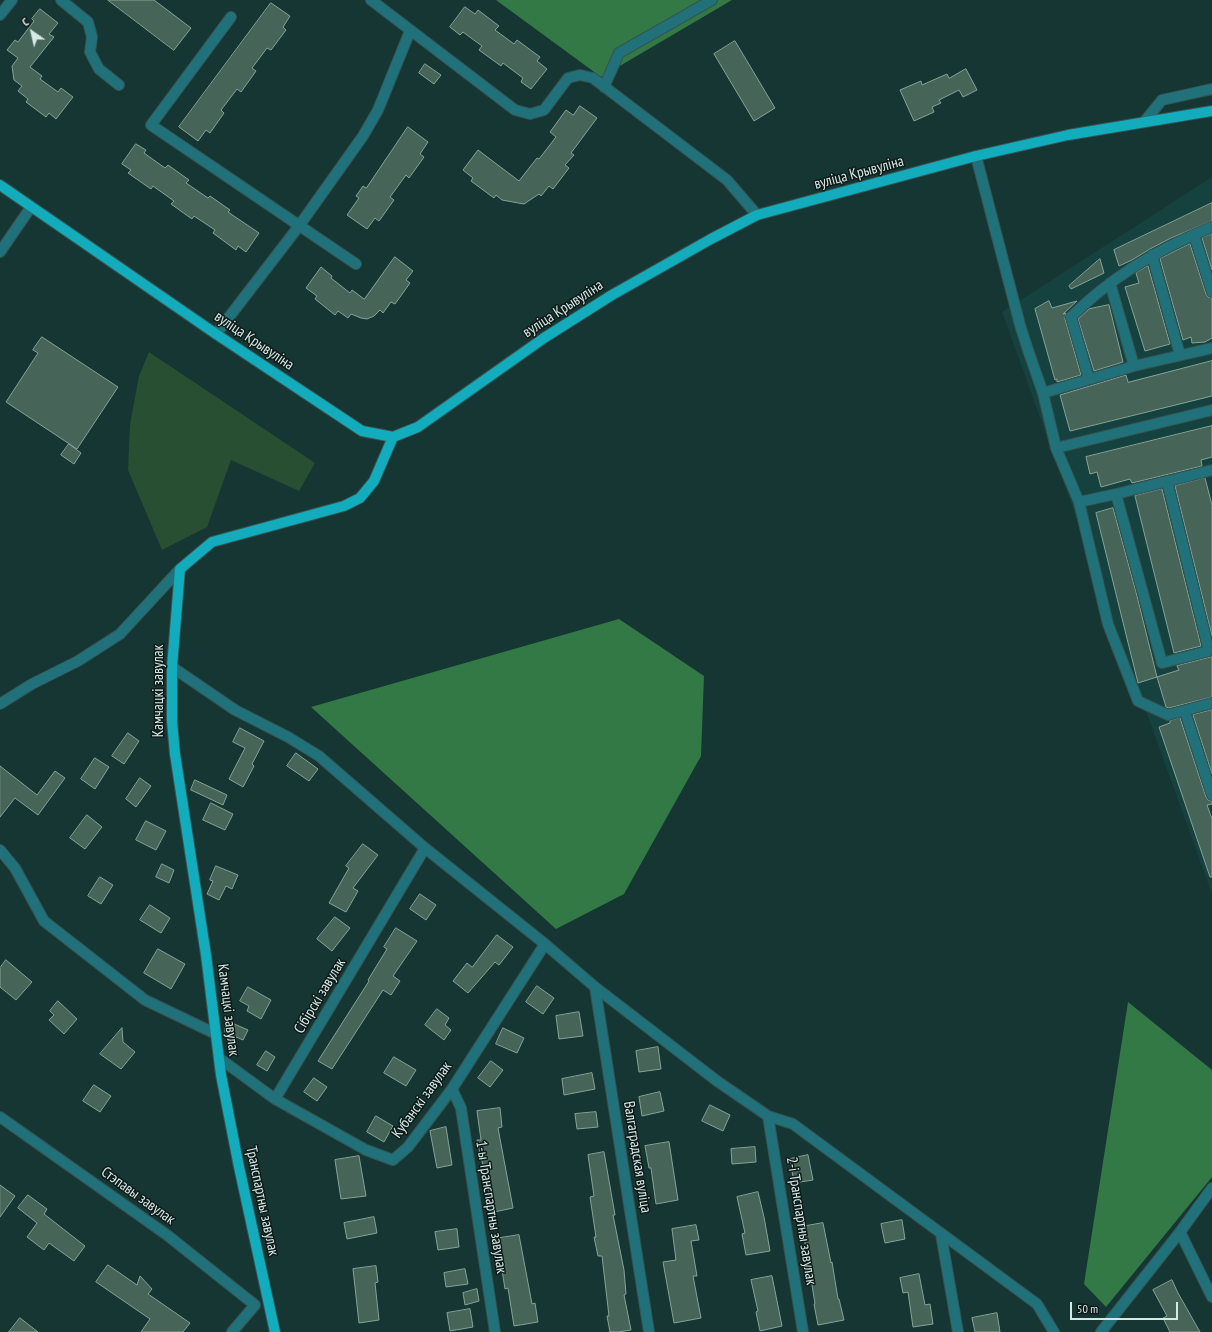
<!DOCTYPE html>
<meta charset="utf-8">
<style>
body{margin:0}
#map{position:relative;width:1212px;height:1332px;overflow:hidden;background:#163633;font-family:"PT Sans Narrow",sans-serif}
canvas{display:block}
.north{position:absolute;left:12px;top:12px;width:40px;height:40px;-webkit-text-stroke:3px #0d1b19;paint-order:stroke;rotate:326deg;font-size:11px;font-weight:700;line-height:16px;text-align:center;color:#d7e9e7}
.north::after{content:'';display:block;margin:auto;width:14px;height:18px;background:#d7e9e7;clip-path:polygon(50% 0,100% 100%,50% 72%,0 100%)}
.scale{position:absolute;left:1070px;top:1302px;width:108px;height:18px;box-sizing:border-box;border:2px solid #d7e9e7;border-top:0;padding-left:5px;font-size:12px;line-height:14px;white-space:nowrap;color:#d7e9e7;-webkit-text-stroke:3px #0d1b19;paint-order:stroke}
</style>
<div id="map">
<canvas width="1212" height="1332"></canvas>
<div class="north">С</div>
<div class="scale">50 m</div>
</div>
<script>
const ctx = document.querySelector('canvas').getContext('2d');
ctx.lineJoin = 'round';
function fillPath(path, color) { ctx.fillStyle = color; ctx.fill(path, 'evenodd'); }
function strokePath(path, color, width, dash) { ctx.strokeStyle = color; ctx.lineWidth = width; ctx.lineCap = dash ? 'butt' : 'round'; ctx.setLineDash(dash || []); ctx.stroke(path); }
function write(font, color, halo, rows, align = 'center') {
  ctx.font = font + ' "PT Sans Narrow",sans-serif'; ctx.lineWidth = 3; ctx.setLineDash([]); ctx.textBaseline = 'middle'; ctx.strokeStyle = halo; ctx.fillStyle = color; for (const [text, x, y, turn = 0] of rows) {
    ctx.save(); ctx.translate(x, y); ctx.rotate((+turn || 0) * Math.PI / 180); ctx.textAlign = isNaN(turn) ? turn : align; if (halo) ctx.strokeText(text, 0, 0); ctx.fillText(text, 0, 0); ctx.restore();
  }
}
fillPath(new Path2D(`
 M1212 177V894L1002 312Z`), '#15413e');
fillPath(new Path2D(`
 M149 352 315 463 299 491 231 460 207 527 162 550 128 470 130 424 139 376Z`), '#284f31');
fillPath(new Path2D(`
 M496 0H732L601 77Z
 M619 619 704 676 701 756 624 894 556 929 311 707Z
 M1128 1002 1212 1070V1177L1106 1307 1084 1284Z`), '#337945');
const building = new Path2D(`
 M108 0H154L191 28 174 50Z
 M271 3 290 16 283 27 286 30 271 50 267 48 252 68 256 71 241 92 237 89 221 110 224 113 210 133 206 130 198 141 179 127Z
 M465 7 475 14 478 10 499 26 495 30 514 44 517 40 540 57 537 61 547 69 531 89 521 82 523 78 503 63 501 66 479 50 482 46 463 32 460 35 450 27Z
 M40 9 58 23 49 34 54 37 30 67 42 76 40 79 58 92 61 88 73 97 56 119 49 113 46 117 26 102 28 99 18 91 22 86 14 80 12 66 18 58 7 50 15 40 18 42 34 21 32 19Z
 M735 41 775 108 754 121 714 54Z
 M425 64 441 75 434 84 419 73Z
 M966 69 977 90 963 97 959 90 939 100 941 103 932 107 934 112 914 121 900 90 921 81 922 85 947 74 949 78Z
 M580 106 597 118 571 153 574 155 565 165 569 168 553 189 549 186 541 196 539 194 524 204 502 200 496 195 494 198 471 181 473 178 463 170 478 150 519 181 537 158 539 159 556 137 550 132 566 110 573 115Z
 M408 127 428 142 420 154 424 157 409 178 406 175 390 197 394 200 379 221 375 218 367 229 347 215 359 198 356 196 363 186 366 188Z
 M136 144 146 150 144 153 165 168 168 165 189 180 186 183 208 198 210 196 230 210 228 212 259 233 246 252 238 246 236 250 213 233 215 230 194 216 192 219 171 204 174 201 153 186 151 189 128 173 131 170 122 164Z
 M1212 203V221L1171 238 1150 249 1132 260 1119 266 1114 250Z
 M1212 234V270L1202 238Z
 M1190 244 1206 294 1208 297 1212 298V338L1205 342 1192 343 1191 337 1183 340 1160 259Z
 M395 257 413 271 406 280 410 283 395 304 391 302 383 313 380 310 374 316 367 319 361 318 351 314 348 318 338 311 335 315 315 299 317 296 306 288 321 267 332 276 331 278 350 293 352 290 364 299Z
 M1100 259 1104 273 1071 289 1069 286Z
 M1148 266 1170 344 1145 351 1125 287 1139 283 1136 273Z
 M1049 301 1052 308 1077 301 1063 314 1066 313 1065 319 1081 375 1057 382V379L1055 380 1035 309Z
 M1109 305 1123 362 1094 371 1078 319 1089 309Z
 M42 337 118 387 77 449 6 402 38 353 33 350Z
 M1212 361V396L1070 431 1060 395 1126 375 1128 382Z
 M1212 426V457L1201 460 1202 466 1132 483 1130 479 1101 487 1097 472 1090 474 1086 457Z
 M69 444 81 453 74 464 61 455Z
 M1205 478 1212 505V636L1175 486Z
 M1162 489 1201 646 1174 653 1135 496Z
 M1113 508 1136 592 1157 677 1138 683 1096 513Z
 M1212 657V697L1169 708 1166 707 1157 677 1179 670 1177 666Z
 M1212 710V774L1193 715Z
 M1180 718 1206 797 1208 800 1212 801V804L1207 805 1212 819V877H1210L1159 727 1170 723V721Z
 M240 728 264 741 252 764 254 766 243 787 229 779 245 748 233 742Z
 M128 733 139 741 124 764 112 756Z
 M296 753 318 769 309 781 287 766Z
 M95 758 109 767 95 789 81 779Z
 M0 766 37 795 55 771 65 778 38 815 15 798 0 817Z
 M140 778 151 786 136 807 126 799Z
 M195 780 227 795 223 805 191 790Z
 M211 803 233 814 225 830 203 820Z
 M87 815 102 827 85 849 70 838Z
 M146 821 166 831 156 850 136 840Z
 M363 844 378 855 353 888 358 891 346 912 329 903 349 868 346 866Z
 M162 864 174 870 169 883 156 877Z
 M216 866 238 875 232 889 226 886 219 900 207 894 213 881 210 880Z
 M100 877 113 885 101 904 88 896Z
 M420 894 436 905 426 920 410 909Z
 M150 905 170 918 161 933 140 920Z
 M335 917 350 928 332 951 317 939Z
 M396 928 417 941 393 976 400 981 391 995 383 990 332 1069 318 1061 369 981 368 980 387 949 384 947Z
 M497 935 513 947 499 965 495 962 468 993 453 981 467 963 472 967Z
 M158 949 185 964 171 989 144 973Z
 M6 960 32 982 16 1000 0 987V968Z
 M537 986 554 998 543 1014 526 1002Z
 M248 987 271 1000 261 1019 247 1011 249 1006 240 1001Z
 M58 1001 77 1019 64 1034 49 1020 54 1015 50 1011Z
 M437 1009 449 1018 445 1025 451 1030 444 1040 425 1025Z
 M579 1012 583 1036 559 1039 556 1016Z
 M225 1020 248 1030 243 1040 225 1032Z
 M122 1028 123 1042 135 1052 121 1069 100 1054Z
 M503 1028 524 1038 517 1053 496 1044Z
 M658 1047 661 1069 639 1072 636 1051Z
 M266 1051 275 1057 267 1071 257 1065Z
 M394 1057 416 1070 406 1086 384 1073Z
 M491 1061 503 1070 490 1087 478 1078Z
 M592 1073 595 1089 564 1095 562 1079Z
 M314 1078 327 1087 317 1101 304 1092Z
 M94 1085 111 1096 100 1112 83 1101Z
 M660 1092 664 1111 642 1116 639 1097Z
 M710 1105 730 1115 723 1131 702 1121Z
 M500 1108 502 1127 498 1128 513 1208 494 1212 477 1140H481L477 1111Z
 M596 1112 598 1127 577 1129 575 1114Z
 M376 1116 393 1126 384 1142 367 1132Z
 M446 1127 452 1165 437 1168 430 1131Z
 M669 1142 678 1200 656 1204 651 1168H649L645 1146Z
 M755 1147 756 1162 732 1164 731 1149Z
 M604 1152 615 1215H613L624 1270 626 1294 624 1295 631 1330 618 1332H610L607 1316H609L602 1256H598L594 1237H596L590 1197 594 1196 588 1155Z
 M808 1155 813 1180 794 1183 790 1159Z
 M359 1156 366 1196 341 1199 335 1160Z
 M0 1185 15 1196 0 1217Z
 M758 1192 764 1217 770 1251 746 1255 742 1234 745 1233 737 1197Z
 M28 1195 47 1209 44 1214 85 1246 74 1261 49 1243 44 1250 27 1237 37 1223 18 1208Z
 M374 1217 377 1233 347 1239 344 1223Z
 M902 1220 905 1239 885 1243 881 1224Z
 M823 1223 831 1263 832 1262 838 1299H839L844 1320 818 1325 814 1304H815L806 1247 801 1227Z
 M696 1225 699 1240 691 1241 697 1276H693L701 1318 674 1323 663 1262 676 1260 672 1229Z
 M457 1229 459 1247 438 1250 435 1232Z
 M519 1235 532 1304 535 1303 538 1322 514 1326 508 1288 505 1289 500 1257H497L494 1239Z
 M108 1265 137 1285 140 1276 152 1289 148 1294 190 1323 183 1332H141L150 1319 96 1282Z
 M376 1266 378 1282 375 1283 379 1320 359 1323 353 1269Z
 M465 1269 468 1284 446 1287 444 1273Z
 M919 1274 925 1305 930 1304 933 1324 913 1327 908 1292 903 1293 900 1278Z
 M772 1276 782 1326 760 1331 756 1312 758 1311 751 1280Z
 M1172 1280 1178 1293 1200 1332H1170L1163 1318 1167 1316 1153 1290Z
 M477 1289 479 1301 465 1305 463 1293Z
 M470 1309 473 1327 450 1331 447 1313Z
 M997 1313 1000 1332H975L972 1318Z
 M20 1318 38 1332H9Z`);
fillPath(building, '#476459');
strokePath(building, '#85a397', 1);
const minor = new Path2D(`
 M61 0 88 22 92 37 90 52 99 69 119 85
 M371 0 515 110 530 114 544 110 568 78 580 75 593 78 727 180 757 215
 M0 15 12 0
 M231 17 151 125 356 264
 M604 87 619 53 712 0
 M1144 122 1162 100 1212 89
 M976 156 1020 325 1028 350 1043 393 1056 448 1079 502 1108 624 1138 701 1168 715 1212 703
 M1194 235 1212 292
 M0 252 31 207
 M1152 255 1180 355
 M1110 283 1134 366
 M216 334 299 226 363 136 378 110 410 31
 M1089 379 1071 317C1111 277 1160 248 1212 227
 M1043 393 1134 366 1212 348
 M1056 448 1212 410
 M1167 481 1209 651
 M1116 494 1162 663 1212 650
 M1079 502 1116 494 1212 470
 M172 667 235 710 288 737 319 756 425 848 545 944 595 987 717 1081 768 1116 793 1124 1037 1304 1054 1332
 M0 704 32 684 78 661 120 634 180 569
 M1185 712 1212 795
 M0 850 15 868 44 921 145 1000 216 1034
 M595 987 649 1332
 M219 1058 275 1099 366 1150 393 1160 408 1147 452 1089 545 944
 M452 1089 461 1108 495 1332
 M275 1099 425 848
 M768 1116 803 1332
 M0 1117 167 1235 255 1305
 M1180 1232 1212 1297
 M941 1234 958 1332
 M232 1332 255 1305
 M1101 1332 1180 1232 1212 1188`);
const major = new Path2D(`
 M0 185 216 334 362 431 393 437 418 427 544 338 612 295 711 239 757 215 976 156 1068 135 1212 111
 M275 1332 239 1167 221 1075 206 955 175 754 172 721V667L180 569 212 542 344 506 360 498 374 481 393 437`);
strokePath(minor, '#355350', 12);
strokePath(major, '#355350', 12);
strokePath(minor, '#21717b', 10);
strokePath(major, '#13acbd', 10);
write('15px', '#d7e9e7', '#0d1b19', [
 ["вуліца Крывуліна",859,173,-15],
 ["вуліца Крывуліна",563,309,-33],
 ["вуліца Крывуліна",254,341,34],
 ["Камчацкі завулак",159,691,-90],
 ["Сібірскі завулак",320,996,-59],
 ["Камчацкі завулак",228,1010,83],
 ["Кубанскі завулак",422,1100,-54],
 ["Валгаградская вуліца",637,1157,81],
 ["Стэпавы завулак",138,1196,36],
 ["Транспартны завулак",262,1201,78],
 ["1-ы Транспартны завулак",491,1207,81],
 ["2-і Транспартны завулак",801,1221,81]
]);
</script>
